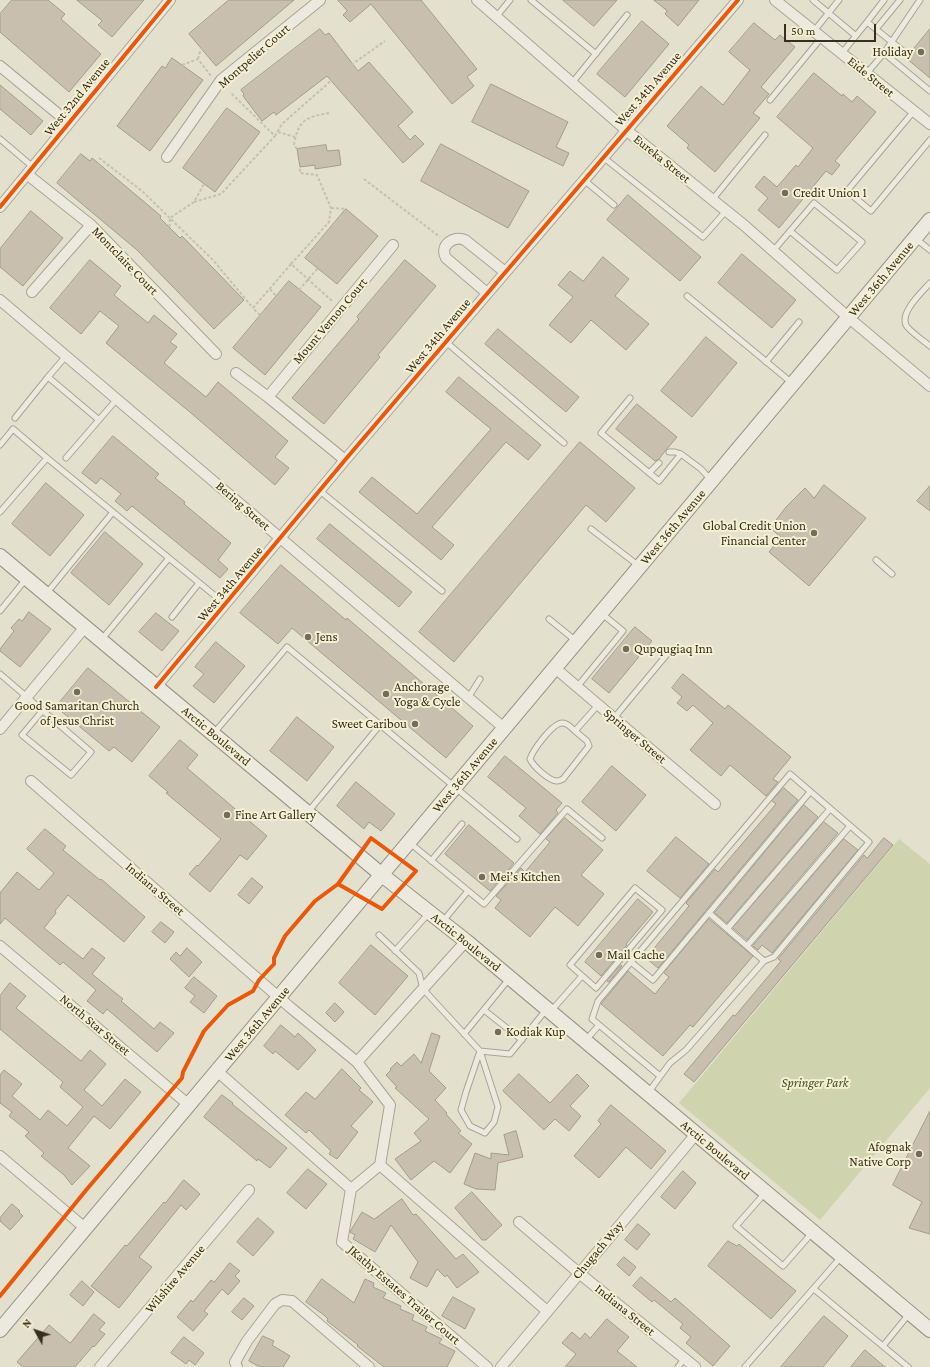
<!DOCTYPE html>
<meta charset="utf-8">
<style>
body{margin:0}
#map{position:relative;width:930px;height:1367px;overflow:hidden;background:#e3e0cd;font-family:"Crimson Pro",serif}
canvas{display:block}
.north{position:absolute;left:16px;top:1311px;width:40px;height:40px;-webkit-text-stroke:3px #f5f0d3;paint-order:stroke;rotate:310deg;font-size:11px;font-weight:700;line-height:16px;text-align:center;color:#382e1e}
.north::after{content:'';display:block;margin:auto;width:14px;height:18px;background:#382e1e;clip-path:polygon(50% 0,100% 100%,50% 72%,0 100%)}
.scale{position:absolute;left:784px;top:24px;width:92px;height:18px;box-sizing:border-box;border:2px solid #382e1e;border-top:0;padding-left:5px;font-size:12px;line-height:14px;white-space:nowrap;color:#382e1e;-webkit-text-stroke:3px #f5f0d3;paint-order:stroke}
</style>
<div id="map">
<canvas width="930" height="1367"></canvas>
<div class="north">N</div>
<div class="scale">50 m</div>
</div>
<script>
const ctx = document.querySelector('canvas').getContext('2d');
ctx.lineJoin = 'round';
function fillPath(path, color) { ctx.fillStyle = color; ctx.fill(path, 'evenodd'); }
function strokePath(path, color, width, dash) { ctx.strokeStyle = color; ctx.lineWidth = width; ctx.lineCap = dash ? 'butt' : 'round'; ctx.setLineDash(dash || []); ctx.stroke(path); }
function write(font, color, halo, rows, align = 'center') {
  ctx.font = font + ' "Crimson Pro",serif'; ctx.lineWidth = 4; ctx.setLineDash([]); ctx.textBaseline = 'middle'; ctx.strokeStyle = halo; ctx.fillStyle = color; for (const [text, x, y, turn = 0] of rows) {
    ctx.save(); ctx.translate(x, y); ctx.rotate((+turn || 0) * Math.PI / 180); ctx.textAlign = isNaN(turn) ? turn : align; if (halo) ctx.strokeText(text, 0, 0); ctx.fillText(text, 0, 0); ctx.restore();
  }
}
fillPath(new Path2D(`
 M899 839 930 864V1088L820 1220 679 1103Z`), '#cfd4af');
const building = new Path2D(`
 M12 0H48L65 14 61 19 101 54 69 92 0 32V14Z
 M77 0H144L112 37 98 25 102 21Z
 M229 0H294L216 66 189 34Z
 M338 0H421L477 69 467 77 474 86 452 104 371 4 350 22 343 15 347 11Z
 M563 0H617L594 26Z
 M654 0H699L678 26 665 14 667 11Z
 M642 21 669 44 625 97 597 74Z
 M754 23 775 40 780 35 795 47 761 87 769 94 753 113 760 118 715 172 687 148 689 145 667 126 701 86 723 105 750 70 729 52Z
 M320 29 325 35 329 33 358 71 369 62 413 112 398 126 410 140 415 135 424 144 403 163 327 76 276 115 274 112 262 121 243 96 244 94 241 90Z
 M930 29V78L907 59 911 57V52Z
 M172 58 203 80 150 151 117 126 162 66 165 68Z
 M814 73 842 96 843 94 852 102 857 96 876 112 835 161 840 165 832 175 826 171 779 228 758 210 768 198 755 187 764 176 777 187 796 165 798 167 813 148 777 117Z
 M491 84 568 122 556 147 569 153 563 166 472 122Z
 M0 85 43 121 31 135 0 109Z
 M227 108 260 132 215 192 183 168Z
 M441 144 529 191 508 228 421 181Z
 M326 145 327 151 339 150 341 165 315 169V165L300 167 297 149Z
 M81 154 90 161 92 158 161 216 160 218 180 238 182 236 244 300 214 329 137 250 57 183Z
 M628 195 701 257 680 281 607 220Z
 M346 209 378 236 337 284 305 258Z
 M31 211 63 238 23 286 0 267V249Z
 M742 254 796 300 772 328 718 283Z
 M603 257 629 279 615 296 649 324 626 350 591 320 571 343 549 325 573 297 558 285 570 271 583 281Z
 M90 260 121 286 114 295 148 323 154 315 177 334 170 342 177 347 164 363 206 397 218 382 288 441 275 457 289 468 275 485 191 413 106 343 119 326 100 311 81 334 50 308Z
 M405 260 436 286 378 355 380 357 324 424 292 398 359 319 357 317Z
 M289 281 321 307 265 375 233 348Z
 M498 329 579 397 566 412 485 344Z
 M706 337 737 363 692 417 661 391Z
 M459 377 541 445 528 460 506 442 432 527 454 545 441 560 359 492 372 477 417 514 491 429 446 392Z
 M637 404 677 437 666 450 659 459 655 461 616 429Z
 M113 436 159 474 155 478 185 502 184 504 231 543 218 560 228 569 220 578 132 506 127 511 115 501 121 494 101 478 96 484 82 473Z
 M580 442 635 488 606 522 586 505 454 662 419 632Z
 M46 483 84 515 50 556 12 524Z
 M824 485 866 518 809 586 769 552 781 537 770 528 786 507 805 488 814 498Z
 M930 486V511L917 501Z
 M330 524 412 592 399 607 317 539Z
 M105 532 143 564 109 605 71 573Z
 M281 565 346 620 347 618 473 726 446 758 292 628 278 644 240 613Z
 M29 612 51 629 20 667 0 651V649L14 631 11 628 19 619 22 621Z
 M156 613 179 631 162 651 139 632Z
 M635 627 652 641 609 693 592 679Z
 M216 642 245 666 214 703 193 686 204 674 195 667Z
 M88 668 160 727 132 762 114 747 109 751 56 707Z
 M683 674 725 709 728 705 791 757 773 779 778 782 766 796 730 765 721 776 690 750 713 723 693 705 687 711 677 703 682 697 672 688Z
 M297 717 334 747 307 781 270 751Z
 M180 740 198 755 187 768 267 836 247 860 240 855 210 892 189 874 197 865 198 866 221 839 166 793 168 792 149 776Z
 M505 756 562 803 556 810 558 813 540 834 519 816 526 808 488 777Z
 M612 766 646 795 616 831 582 802Z
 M356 782 395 814 381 831 369 822 364 829 337 806Z
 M784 788 798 800 658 968 646 958 689 906 686 903 715 869 718 872 776 804 772 801Z
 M804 805 818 817 727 923 715 913Z
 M565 818 603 850 581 875 604 894 578 926 555 907 530 937 495 908 501 900 496 896 521 868 525 872 550 842 546 839Z
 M824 822 838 833 747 940 733 928Z
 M469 825 514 863 490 891 445 854Z
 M45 829 66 846 63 850 100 880 101 879 145 917 124 942 68 895 55 911 56 913 44 928 83 959 92 948 105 958 92 974 123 999 121 1001 154 1029 160 1022 174 1033 157 1052 107 1009 103 1014 87 1001 96 990 63 962 60 965 5 918 0 924V893L17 872 39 890 54 873 27 849Z
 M676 837 709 864 680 898 647 871Z
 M884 838 893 845 694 1082 684 1074 733 1015 735 1016 781 961 778 959 864 855 867 858Z
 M844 839 858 850 772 953 762 945 758 950 753 946Z
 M252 878 263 887 249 904 238 895Z
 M638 899 653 912 626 944 627 945 601 976 585 962Z
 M709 919 753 956 693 1027 690 1025 663 1056 601 1004 628 971 655 994 669 977 664 973Z
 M161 922 174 932 165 943 152 932Z
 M371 945 408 976 375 1015 339 983Z
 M187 948 202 962 189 977 170 959 176 952 180 956Z
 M621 965 622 966 609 982 607 981Z
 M194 977 217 996 204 1013 190 1002 195 996 185 988Z
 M10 983 26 996 16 1008 81 1061 90 1050 106 1064 84 1090 102 1106 125 1079 141 1092 110 1129 94 1116 68 1148 90 1166 72 1185 64 1175 41 1156 44 1153 25 1136 29 1132 9 1116 12 1112 0 1103V1075L4 1070 22 1084 12 1096 40 1120 48 1110 67 1126 83 1107 60 1087 63 1082 0 1029V996Z
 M335 1003 344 1012 335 1022 326 1013Z
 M281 1025 295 1037 298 1033 316 1050 298 1070 275 1051 273 1054 264 1046Z
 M432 1033 440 1036 429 1071 446 1088 435 1100 447 1113 446 1114 461 1131 458 1133 472 1144 450 1173 434 1161 411 1180 395 1159 421 1141 414 1133 429 1119 395 1088 397 1087 386 1075 391 1070 390 1069 397 1062 401 1066 414 1054 421 1063Z
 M342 1069 361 1088 359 1090 373 1102 351 1126 358 1132 337 1159 329 1154 331 1151 309 1130 306 1133 285 1115 306 1092 315 1099Z
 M519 1074 550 1103 577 1074 589 1086 570 1106 581 1116 569 1131 555 1119 544 1130 503 1091Z
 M222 1095 233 1103 232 1104 287 1148 270 1168 258 1159 257 1161 204 1117Z
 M611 1105 666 1151 651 1169 626 1147 599 1178 574 1156 601 1124 598 1121Z
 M930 1111V1234L909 1228 922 1202 893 1185Z
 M516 1131 523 1157 498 1163 495 1190 476 1189 464 1184 475 1153 491 1159V1153L509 1155 504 1135Z
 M308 1169 327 1184 306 1209 287 1193Z
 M683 1171 696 1183 675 1209 661 1197Z
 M184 1180 200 1194 186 1210 181 1205 139 1257 152 1267 119 1308 91 1286 125 1245 127 1246 164 1202 165 1203Z
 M472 1192 502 1225 486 1240H482L455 1208Z
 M402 1199 413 1215 416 1214 456 1259 463 1254 479 1272 457 1288 447 1275 445 1277 437 1269 427 1287 410 1278 418 1262 391 1225 375 1252 353 1239 355 1235 350 1232 351 1230 362 1212 374 1219Z
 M12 1204 20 1211 19 1212 23 1216 10 1230 0 1221V1218Z
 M258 1218 274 1232 253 1256 237 1242Z
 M638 1224 650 1234 637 1250 625 1240Z
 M728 1241 737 1246 739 1244 796 1291 771 1319 708 1266Z
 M624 1257 636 1267 629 1276 617 1265Z
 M230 1263 240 1271 235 1276 240 1281 228 1295 222 1289 204 1311 208 1314 193 1331 177 1317 191 1300 193 1302 211 1280 214 1282Z
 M641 1277 671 1302 675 1298 730 1346 713 1366 686 1343 691 1337 680 1328 683 1324 654 1300 652 1302 633 1286Z
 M322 1279 354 1303 365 1279 374 1283 373 1287 386 1293 383 1298 401 1306 400 1309 414 1315 412 1320 427 1327 425 1331 442 1339 439 1343 455 1351 447 1367H384L357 1346 358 1345 327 1321 328 1319 324 1315 306 1302Z
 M82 1281 94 1292 83 1306 70 1295Z
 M453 1297 475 1309 465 1329 442 1316Z
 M244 1298 254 1306 242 1320 232 1312Z
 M94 1314 105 1323 99 1330 105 1334 94 1347 93 1346 75 1367H23L17 1362 49 1325 70 1343Z
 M824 1316 848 1336 823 1367H781Z
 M607 1319 629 1337 617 1351 637 1367H565L576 1354 562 1343 572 1332 580 1339 585 1333 590 1338Z
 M263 1336 274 1341 272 1345 290 1356 283 1367H260L249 1361Z
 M184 1337 204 1353 195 1365 189 1360 186 1364 171 1353Z
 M865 1350 885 1367H851Z`);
fillPath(building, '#c8bfae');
strokePath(building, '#a49c8c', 1);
const lane = new Path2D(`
 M531 0 596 54
 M813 0 856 36
 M496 17 510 0
 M867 22 884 0
 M876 29 900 0
 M814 31 839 0
 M842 53 867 22 908 55
 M884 53 920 0
 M867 73 884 53 930 91
 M572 83 627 15
 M770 100 822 37
 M914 111 847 191 871 211 930 140
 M0 139 33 167
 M603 157 703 237 726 211
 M584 180 614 205
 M712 200 765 135
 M915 238 930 250
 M773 251 814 203 862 242 837 270 790 231
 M930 283C922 292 900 312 906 325 909 331 924 341 930 346
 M687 296 792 383
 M446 342 564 443
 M766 362 799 322
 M48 377 66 356
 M630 398 601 433 659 481 681 454 701 469 711 480
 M15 418 48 377 99 420
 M0 445 13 429 47 458
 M669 452H675L681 454
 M66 458 117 399
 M649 473 659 463
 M320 491 442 591
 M0 512 47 458 225 604
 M591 529 639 566
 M876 560 892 574
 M46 594 113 512
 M0 611 26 579
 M172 617 199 583
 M549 619 576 641
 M102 639 169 558
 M0 674 91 752 71 775 22 735 43 710
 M577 687 623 631 601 613
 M468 698 480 679
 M614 718 669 652
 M575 731 587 741 589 746 563 779C561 780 559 781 557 781 549 781 533 766 530 759 533 750 553 722 563 723 567 723 572 728 575 731L598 705
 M214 733 287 647 517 839
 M308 812 380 725
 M410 843 484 904 567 809 602 838
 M431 861 462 824
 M635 888 662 910 596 988 570 965Z
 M709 913 764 961
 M443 921 468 891
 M727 929 830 809
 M379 935 419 973 423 989 480 1051 466 1092 461 1110 470 1126 485 1133 494 1122 498 1107 480 1051 510 1054 546 1010
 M747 946 850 826
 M395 951 429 913
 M631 962 598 1001 592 1019 660 1076
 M484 1010 522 1040
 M551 1011 582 976
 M464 1034 509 979
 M586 1040 599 1025
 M648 1093 670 1063 686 1050 764 961 774 957 869 842 790 774 631 962 653 980 810 792
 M765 1193 736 1226 783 1266 812 1233
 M814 1289 908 1367
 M883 1346 909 1314
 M678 1367 685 1358
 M745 1367 841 1257`);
const street = new Path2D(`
 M477 0 626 130 745 226 849 318 930 386
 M775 0 930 124
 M0 66 69 123
 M167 157 221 80 320 0
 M28 175 91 225 216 354
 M0 207 170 0
 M32 292 91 225
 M487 293 446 258C439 246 453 235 465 240L505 272
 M0 300 504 728
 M236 373 268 397 345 460
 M268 397 393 245
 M555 668 715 804
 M156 687 345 460 738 0
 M0 729 85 627
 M31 781 291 1008 357 1062 390 1105 380 1165 351 1189
 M0 946 189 1105
 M357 1062 466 941
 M217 1071 351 1189 342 1242 487 1367
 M0 1156 85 1228
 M380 1165 547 1311
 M519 1222 579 1273 695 1367
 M100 1367 249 1190
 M237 1367 235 1362 247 1341 275 1304 282 1300 292 1301 369 1367
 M501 1367 696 1134`);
const secondary = new Path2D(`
 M0 556 382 875 466 941 930 1330
 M0 1330 930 220`);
strokePath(lane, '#a9a596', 7);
strokePath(street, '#a9a596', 12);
strokePath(secondary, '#989486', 16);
strokePath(new Path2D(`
 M198 59 201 48
 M182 65 198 59 211 76
 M278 132 295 137
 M275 136 282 124 341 72 385 41
 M297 149 294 145C298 120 306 117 329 113
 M99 158 142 191 213 260 253 308
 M364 179 440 237
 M194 202 221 194 275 136 230 92
 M331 208 346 209
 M169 232 170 218 194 202 204 184
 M291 264 329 222 331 208 317 175 300 173V167
 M270 289 276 296
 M299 290 318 268
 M260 315 253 308 291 264 332 301`), '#c4c1b5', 2, [3, 2]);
strokePath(lane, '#eceadf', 5);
strokePath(street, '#eceadf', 10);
strokePath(secondary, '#eceadf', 14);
strokePath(new Path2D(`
 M0 207 170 0
 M156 687 345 460 738 0
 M371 838 416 871 382 909 338 884Z
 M0 1296 87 1189 182 1078 183 1072 204 1031 228 1005 253 991 259 980 274 964V958L285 936 315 901 338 884`), '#e8590c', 4);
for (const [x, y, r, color] of [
 [921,52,4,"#746c5b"],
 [785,193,4,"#746c5b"],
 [814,533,4,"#746c5b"],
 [308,637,4,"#746c5b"],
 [626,649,4,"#746c5b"],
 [77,692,4,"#746c5b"],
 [386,694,4,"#746c5b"],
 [415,724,4,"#746c5b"],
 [227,815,4,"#746c5b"],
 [482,877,4,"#746c5b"],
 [599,955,4,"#746c5b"],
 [498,1032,4,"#746c5b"],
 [919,1154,4,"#746c5b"]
]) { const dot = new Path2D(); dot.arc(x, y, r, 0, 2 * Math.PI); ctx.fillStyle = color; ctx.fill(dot); strokePath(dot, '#f5f0d3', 1.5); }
write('13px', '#382e1e', '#f5f0d3', [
 ["Holiday",913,52,"right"],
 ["Credit Union 1",793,193],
 ["Global Credit Union",806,526,"right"],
 ["Financial Center",806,541,"right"],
 ["Jens",316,637],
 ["Qupqugiaq Inn",634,649],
 ["Anchorage",394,687],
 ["Yoga & Cycle",394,702],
 ["Good Samaritan Church",77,706,"center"],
 ["of Jesus Christ",77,721,"center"],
 ["Sweet Caribou",407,724,"right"],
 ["Fine Art Gallery",235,815],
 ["Mei’s Kitchen",490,877],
 ["Mail Cache",607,955],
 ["Kodiak Kup",506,1032],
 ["Afognak",911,1147,"right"],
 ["Native Corp",911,1162,"right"]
], 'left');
write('13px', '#382e1e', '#f5f0d3', [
 ["Montpelier Court",254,56,-41],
 ["Eide Street",871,77,39],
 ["West 34th Avenue",648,89,-49],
 ["West 32nd Avenue",77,97,-51],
 ["Eureka Street",662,159,39],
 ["Montclaire Court",125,261,46],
 ["West 36th Avenue",881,279,-50],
 ["Mount Vernon Court",330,321,-50],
 ["West 34th Avenue",438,336,-50],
 ["Bering Street",243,506,41],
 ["West 36th Avenue",673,527,-50],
 ["West 34th Avenue",230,584,-50],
 ["Arctic Boulevard",216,736,40],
 ["Springer Street",635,736,40],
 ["West 36th Avenue",465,775,-50],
 ["Indiana Street",155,889,41],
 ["Arctic Boulevard",466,942,39],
 ["West 36th Avenue",257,1024,-50],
 ["North Star Street",95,1025,40],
 ["Arctic Boulevard",715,1150,40],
 ["Chugach Way",598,1250,-50],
 ["Wilshire Avenue",175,1279,-50],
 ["JKathy Estates Trailer Court",404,1295,41],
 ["Indiana Street",625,1310,39]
]);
write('italic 13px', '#415425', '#f5f0d3', [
 ["Springer Park",815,1083]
]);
</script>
